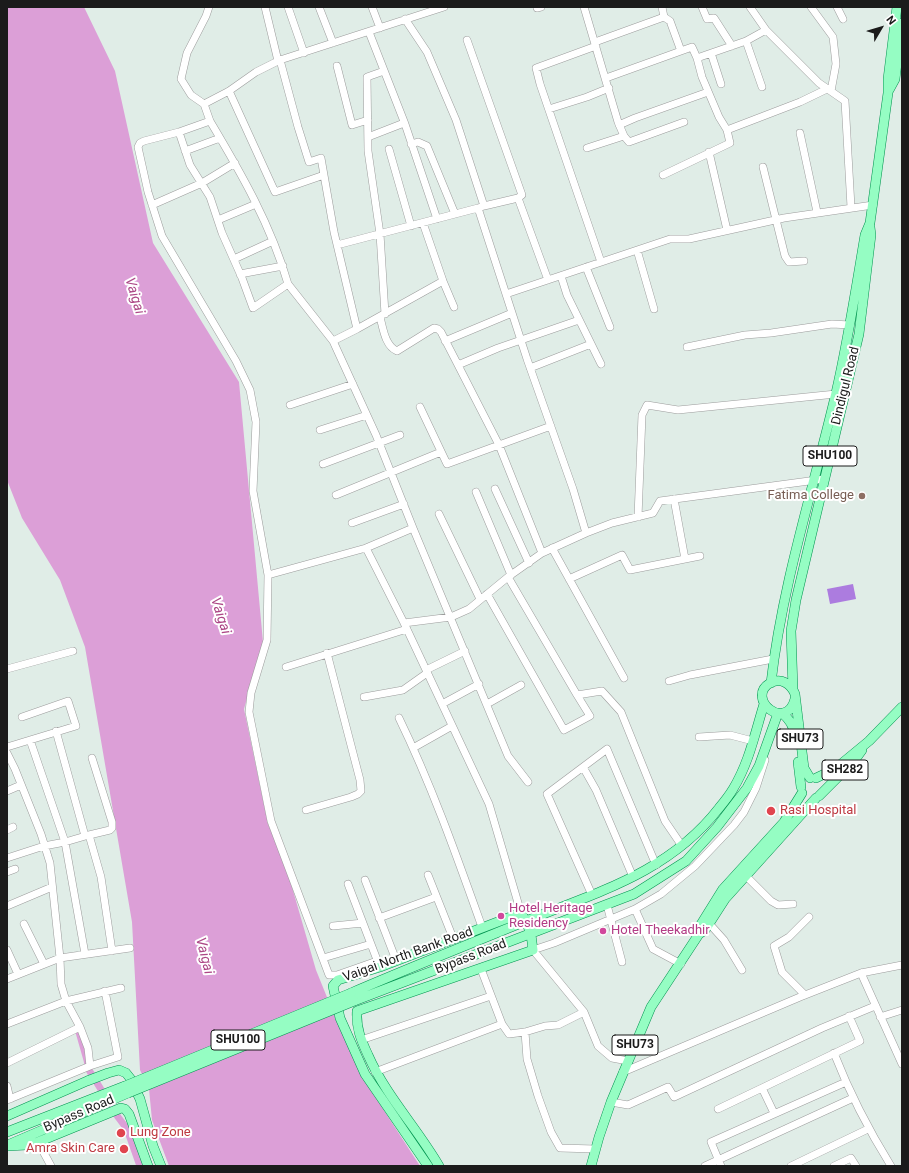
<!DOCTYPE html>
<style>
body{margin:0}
#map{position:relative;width:909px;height:1173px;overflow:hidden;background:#e0ede7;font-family:Roboto,sans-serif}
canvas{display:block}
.frame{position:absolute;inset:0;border:8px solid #1b1b1b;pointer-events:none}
.north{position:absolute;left:861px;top:8px;width:40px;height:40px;-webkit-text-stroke:3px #fff;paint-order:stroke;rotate:52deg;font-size:11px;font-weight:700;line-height:16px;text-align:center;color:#1b1b1b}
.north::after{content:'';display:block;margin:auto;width:14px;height:18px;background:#1b1b1b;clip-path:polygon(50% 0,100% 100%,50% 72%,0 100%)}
</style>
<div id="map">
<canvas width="909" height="1173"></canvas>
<div class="frame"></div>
<div class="north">N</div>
</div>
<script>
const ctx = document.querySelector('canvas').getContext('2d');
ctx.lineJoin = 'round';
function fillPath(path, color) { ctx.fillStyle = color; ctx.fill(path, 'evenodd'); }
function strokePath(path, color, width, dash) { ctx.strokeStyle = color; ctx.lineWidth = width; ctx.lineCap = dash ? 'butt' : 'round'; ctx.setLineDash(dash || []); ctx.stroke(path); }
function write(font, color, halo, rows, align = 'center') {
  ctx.font = font + ' Roboto,sans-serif'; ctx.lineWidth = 4; ctx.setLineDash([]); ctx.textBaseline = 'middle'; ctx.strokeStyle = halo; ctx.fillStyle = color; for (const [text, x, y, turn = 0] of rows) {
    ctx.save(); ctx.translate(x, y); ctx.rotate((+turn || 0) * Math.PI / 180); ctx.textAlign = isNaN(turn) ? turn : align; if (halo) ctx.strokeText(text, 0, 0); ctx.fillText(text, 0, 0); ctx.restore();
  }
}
fillPath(new Path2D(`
 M853 584 856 599 830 604 827 589Z`), '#ac7cdf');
fillPath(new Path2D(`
 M7 7H84L115 71 153 243 239 382 263 642 244 709 268 824 285 863 316 970 337 1022 361 1075 420 1166H169L152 1120 149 1089 140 1070 132 922 85 647 60 580 22 518 7 480Z`), '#dc9fd7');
strokePath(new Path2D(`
 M79 1032 87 1060 89 1070 118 1117 127 1129 140 1166`), '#dc9fd7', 7);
const minor = new Path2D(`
 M265 7 278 61
 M288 7 304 53
 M319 7 333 43
 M372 7 380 28
 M444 7 280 60 256 72 229 91 204 104 210 121 179 132 190 165 210 197 222 233 242 278 253 308 288 284 333 341 376 435 413 528 366 548 404 623 489 804 521 913
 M584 7 618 122 624 136 629 142 684 122
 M662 7 664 17
 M702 7 707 19 714 18 732 46
 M750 7 766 30 819 83 845 101 851 207
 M811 7 833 37 836 64 831 91
 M837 7 843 19
 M537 8 541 7
 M405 19 427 52 456 120 484 206 478 208 527 359 573 489 586 533 542 553 508 577 577 695 602 691 621 712 665 821 682 846
 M369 32 405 124 437 219
 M467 40 522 195 518 198
 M746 41 762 87
 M595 42 664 17 670 21 681 51
 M596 46 536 68 540 84 601 262
 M711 53 721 84
 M280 60 298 127 309 162 321 158 334 232 357 329 333 341
 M337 66 352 125 368 120
 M384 71 367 77 368 151 380 234 385 314
 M606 78 692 47 697 58 746 41 766 30
 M229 91 275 192 324 175
 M204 104 191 95 181 79 187 53 206 16 209 7
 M549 109 587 97 609 88
 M210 121C241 173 271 225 288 284
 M619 125 635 118 708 92
 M727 130 800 102 827 89
 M179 132 144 141 140 143 138 147 148 192 162 236 236 361 250 390 256 422 253 491 268 575 366 548
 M800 133 817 212
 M368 137 404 123
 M411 144 418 142 427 146 455 214
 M587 148 624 136
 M389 149 411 226
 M185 151 220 138
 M709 152 727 230
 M763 167 785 256 789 262 804 261
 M663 175 730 143 727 130 719 117 702 77 697 58
 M152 205 202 183 235 163
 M484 206 518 198 548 280
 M218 220 256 204
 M423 223 443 281 454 307
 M337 245 478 208
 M637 250 654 309
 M234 259 273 241
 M586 267 610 327
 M240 274 283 266
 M561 276 567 295 601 364
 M506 294 670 239H689L784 218 873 205
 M380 317C383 328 385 346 397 351L434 328 438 329 441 332 458 365 498 348 579 320
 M357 329 443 281
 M445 341 512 313
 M687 347 745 335 771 333 832 324 850 325
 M458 365 499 445 542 553
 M530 368 591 344
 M290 405 353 384
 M420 407 447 464 551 426
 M320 430 367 415
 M323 464 400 435
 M495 489 529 563
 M476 492 511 575
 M336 495 441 452
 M674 499 685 559 700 556
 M439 514 480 599
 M638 517 642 415 647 405 678 410 836 394
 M352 523 404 504
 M413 528 508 756 528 782
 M586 533 612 523 653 513 660 501 824 479
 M552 548 624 678
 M268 575 267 640 251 693 249 712 271 821 329 975H337L377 961
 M569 579 622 555 630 570 685 559
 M487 594 564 730 590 716 577 695
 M404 623 451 617 469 609 508 577
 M286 667 407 629
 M7 669 73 651
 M426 670 465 651
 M669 681 690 675 773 659
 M364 697 403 690 427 673
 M442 704 479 684
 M487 704 521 685
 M399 718C432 786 457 857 482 927
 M56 731 85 836
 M699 737 730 735 753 741
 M30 740 65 842 89 835 101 877 112 951
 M7 747 76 726 68 701 22 717
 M413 748 452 726
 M7 753 15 769 41 834 50 863 60 958 61 984 66 1001 80 1027 88 1048 90 1066
 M583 767 596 790 633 877
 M7 791 21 785
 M306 810 351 797 358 794 361 791 360 780 327 653
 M7 830 13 827
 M89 835 110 830 112 828V822L92 758
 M7 858 44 846 65 842 85 954
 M7 872 15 869
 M428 875 453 938
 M746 876 771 901 778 905 793 904
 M365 880 396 960
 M348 884 379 965
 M592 895 547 794 607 749 656 865
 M607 905 622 962
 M7 906 52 887
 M635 909 653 949 681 964
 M379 918 436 897
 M706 920 724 940 742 970
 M24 924 44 964
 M333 926 363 923
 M7 950 18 974
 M323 958 371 944
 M481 969 502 1024 509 1034 525 1032 545 1026 558 1025 584 1012
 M861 973 902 1064
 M7 979 60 958 130 948
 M805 995 782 972 774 946 789 937 809 917
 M880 1017 902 1010
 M7 1024 66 1001 121 988
 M525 1032 527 1059 538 1096 551 1132 560 1148 595 1149
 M361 1040 491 996
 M834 1053C850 1094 868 1129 891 1166
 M628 1061 612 1058 598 1046 584 1012 533 950 554 943 635 909 661 894 695 866 734 825 744 812 756 788 765 760
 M7 1063 80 1027
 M375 1072 502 1024
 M623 1072 800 997 861 973 902 965
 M7 1086 10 1099
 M7 1100 90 1066 118 1057 105 991
 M611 1102 628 1105 668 1087 674 1097 822 1028 875 1006
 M718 1109 762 1088
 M774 1113 762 1088 860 1041 849 1016
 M38 1142 51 1166
 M705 1166 853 1098
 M721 1166 711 1142 846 1082
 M791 1166 868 1129
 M834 1166 851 1158 856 1166`);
const major = new Path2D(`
 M889 90 895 79 902 23
 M771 683C782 585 813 490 836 393 848 341 856 288 865 235L870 223 888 93V79L897 7
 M793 689 791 631 796 600 859 334 871 235 870 227
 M795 699C786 733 745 698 770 683 781 677 791 684 795 694L804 768 810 778
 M782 713C790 720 793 725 795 736
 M798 762 801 787
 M816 778 835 769 869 741 902 707
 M819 796 854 761 862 750
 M699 934 700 926 723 889 784 822 802 793
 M351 993C407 969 464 946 521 923 594 893 668 874 719 808 724 802 729 796 733 789 749 763 755 733 764 704
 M354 1001 634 894 686 861 717 827 747 788 759 766 778 713
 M7 1116 87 1081 108 1073 119 1070 126 1073 130 1078 140 1099 153 1146 161 1166
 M7 1132 125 1086
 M10 1144 128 1093
 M7 1146 27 1145 38 1142 121 1108 125 1109 129 1114 148 1166
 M428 1166 365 1074 340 1018 333 986 338 980 380 967 521 913C529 924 532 936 533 950L357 1011C356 1028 361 1040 368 1055 386 1096 417 1128 439 1166
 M591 1166 599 1137 611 1102 651 1007 699 934 705 930 725 899 816 798`);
strokePath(minor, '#9c9c9c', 8);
strokePath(major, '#00934f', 10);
strokePath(minor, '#fff', 7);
strokePath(major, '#95fdc3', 9);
const majorBridge = new Path2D(`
 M125 1086 351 993
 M128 1093 354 1001`);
strokePath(majorBridge, '#00934f', 10, []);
strokePath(majorBridge, '#95fdc3', 9);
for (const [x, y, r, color] of [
 [862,496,4,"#8d6e63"],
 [771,811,5,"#e0444e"],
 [501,916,4,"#d1479c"],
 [603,931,4,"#d1479c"],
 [121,1133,5,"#e0444e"],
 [124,1149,5,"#e0444e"]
]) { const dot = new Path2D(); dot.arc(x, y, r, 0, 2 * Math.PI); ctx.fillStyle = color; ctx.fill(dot); strokePath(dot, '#fff', 1.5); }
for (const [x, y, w] of [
 [830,456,54],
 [800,739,46],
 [845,770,46],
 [238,1040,54],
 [635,1045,46]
]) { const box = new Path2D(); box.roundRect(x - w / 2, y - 10, w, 20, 3); ctx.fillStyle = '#fff'; ctx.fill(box); strokePath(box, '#1b1b1b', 1); }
write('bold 12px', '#1b1b1b', null, [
 ["SHU100",830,456],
 ["SHU73",800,739],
 ["SH282",845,770],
 ["SHU100",238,1040],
 ["SHU73",635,1045]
]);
write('13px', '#1b1b1b', '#fff', [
 ["Dindigul Road",846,386,-76],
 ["Vaigai North Bank Road",408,955,-20],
 ["Bypass Road",471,957,-21],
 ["Bypass Road",79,1114,-23]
]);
write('13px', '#785e54', '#fff', [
 ["Fatima College",854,496]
], 'right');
write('13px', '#be3a42', '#fff', [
 ["Rasi Hospital",780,811],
 ["Lung Zone",130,1133],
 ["Amra Skin Care",115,1149,"right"]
], 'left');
write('13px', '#b23c85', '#fff', [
 ["Hotel Heritage",509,909],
 ["Residency",509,924],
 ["Hotel Theekadhir",611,931]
], 'left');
write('italic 14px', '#ac4786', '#fff', [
 ["Vaigai",134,296,73],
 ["Vaigai",220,616,72],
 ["Vaigai",204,956,76]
]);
</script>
